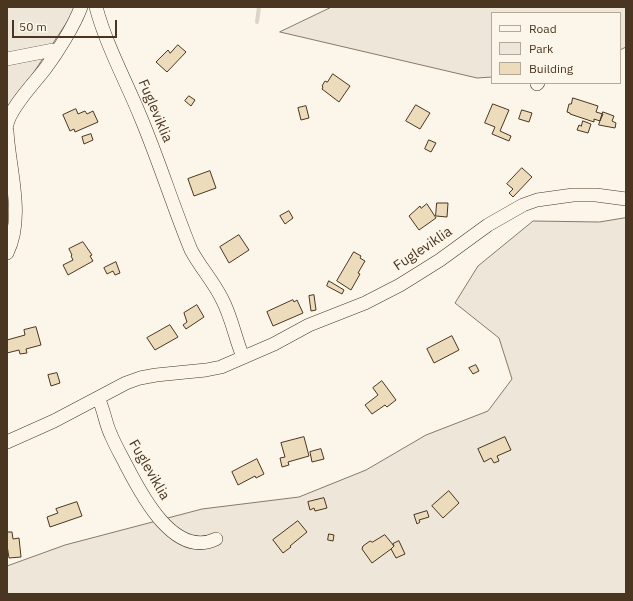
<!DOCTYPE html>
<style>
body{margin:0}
#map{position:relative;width:633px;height:601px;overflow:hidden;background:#fbf6e9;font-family:"IBM Plex Sans",sans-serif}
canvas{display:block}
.frame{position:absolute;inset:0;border:8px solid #4a3520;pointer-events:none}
.legend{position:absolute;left:491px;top:12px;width:130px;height:72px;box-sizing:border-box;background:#fbf6e9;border:1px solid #b4a999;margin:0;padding:5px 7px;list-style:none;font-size:12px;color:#4a3520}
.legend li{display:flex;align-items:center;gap:8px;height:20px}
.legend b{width:20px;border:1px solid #b4a999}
.scale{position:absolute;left:12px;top:20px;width:105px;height:18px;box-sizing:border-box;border:2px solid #4a3520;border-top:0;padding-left:5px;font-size:12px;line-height:14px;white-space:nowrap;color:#4a3520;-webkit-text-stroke:3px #fbf6e9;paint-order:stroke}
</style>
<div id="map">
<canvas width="633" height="601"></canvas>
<div class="frame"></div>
<ul class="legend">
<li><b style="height:5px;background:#fbf6e9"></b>Road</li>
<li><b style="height:11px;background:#ede6d9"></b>Park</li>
<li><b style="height:11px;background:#ecdcbc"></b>Building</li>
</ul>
<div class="scale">50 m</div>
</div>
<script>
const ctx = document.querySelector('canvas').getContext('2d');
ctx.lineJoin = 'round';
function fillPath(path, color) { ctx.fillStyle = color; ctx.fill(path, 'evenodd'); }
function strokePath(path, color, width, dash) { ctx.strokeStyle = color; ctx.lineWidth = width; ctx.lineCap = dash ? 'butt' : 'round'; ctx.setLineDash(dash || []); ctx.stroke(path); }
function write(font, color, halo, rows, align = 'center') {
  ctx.font = font + ' "IBM Plex Sans",sans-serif'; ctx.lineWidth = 3; ctx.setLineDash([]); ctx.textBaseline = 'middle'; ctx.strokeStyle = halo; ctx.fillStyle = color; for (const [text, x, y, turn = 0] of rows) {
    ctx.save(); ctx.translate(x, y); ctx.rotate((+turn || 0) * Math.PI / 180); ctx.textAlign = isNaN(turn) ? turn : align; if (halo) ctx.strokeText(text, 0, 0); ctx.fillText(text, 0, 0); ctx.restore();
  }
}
const green = new Path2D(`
 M7 7H74L75 10 30 78 7 108Z
 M332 7H626V47L620 50V13H492V77L477 78 280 32Z
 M626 218V594H7V566L65 545 202 509 299 497 366 470 426 435 488 411 512 379 499 338 455 303 478 266 533 221 599 222Z`);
fillPath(green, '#ede6d9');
strokePath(green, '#887966', 1);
strokePath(new Path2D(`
 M257 22 259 7`), '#dcd4c6', 4);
const building = new Path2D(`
 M178 45 186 52 167 72 156 62 168 50 170 53Z
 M333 74 350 86 339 102 322 89 323 87 322 86 325 81 327 82Z
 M189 96 195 100 191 106 185 101Z
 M573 98 598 106 596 112 603 114 600 121 594 119V122L570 114V113L567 112 569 104H571Z
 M493 104 509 110 500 131 511 136 509 141 492 134 495 127 485 123Z
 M416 105 430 113 420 129 406 121Z
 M306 106 309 118 301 120 298 108Z
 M76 109 78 114 85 111 87 114 93 111 98 122 75 132 74 129 70 131 63 115Z
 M522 110 532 113 529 122 519 119Z
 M603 112 614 116 612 121 616 123 615 128 599 125Z
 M583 121 591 124 588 133 577 130 579 125 581 126Z
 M91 134 93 140 84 144 82 137Z
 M429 140 436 143 431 152 425 149Z
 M522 168 532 177 513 197 509 193 513 189 507 184Z
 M210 171 216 188 194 196 188 179Z
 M437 203H448L447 217 436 216Z
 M427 204 436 218 419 230 409 216 420 206 421 208Z
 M289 211 293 218 285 224 280 216Z
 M239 235 249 250 229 263 220 247Z
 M83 242 92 255 90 256 93 261 68 275 63 265 73 260 71 256 72 255 69 249Z
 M354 252 361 256 360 258 365 261 358 273 360 274 351 290 337 281Z
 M116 262 120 273 115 275 113 271 107 274 104 268Z
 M329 281 344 290 342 294 327 286Z
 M314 295 316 310 311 311 309 296Z
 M293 300 294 302 297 300 303 313 273 326 267 312Z
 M197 305 204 317 186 329 183 325 187 322 184 313Z
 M170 325 178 337 155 350 147 338Z
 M36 327 41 345 26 349 27 353 20 354 19 350 7 353V340L25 335 24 330Z
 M452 336 459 350 434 363 427 349Z
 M476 365 479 371 473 374 469 368Z
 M57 373 60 383 51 386 48 375Z
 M382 381 396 400 387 407 385 405 372 414 365 405 378 395 373 388Z
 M304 437 309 456 288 462 289 465 282 467 280 458 285 457 281 443Z
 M505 437 511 450 497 456 499 461 494 463 491 458 484 462 478 449Z
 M321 449 324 459 312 462 310 452Z
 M257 459 264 474 256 478 255 476 238 485 232 472Z
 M449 491 459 503 443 518 432 506Z
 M324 498 327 508 315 511 314 508 310 510 308 502Z
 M77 502 82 516 50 527 47 517 58 513 56 509Z
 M427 511 429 517 419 520 420 522 417 524 414 515Z
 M298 521 307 532 290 546 291 547 283 553 273 540Z
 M7 532H12L13 539 19 538 21 557 9 558 7 545Z
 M329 534 334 535 333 541 328 540Z
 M385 535 394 546 391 549 372 563 362 549 363 546 370 541 372 542Z
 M399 541 405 554 396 558 391 549 394 546 393 544Z`);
fillPath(building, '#ecdcbc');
strokePath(building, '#4a3520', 1);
const minor = new Path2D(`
 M96 7C106 45 126 81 141 118 159 161 173 206 191 250 200 267 213 281 222 299 232 318 235 338 243 357
 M7 59 53 50 56 51
 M537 84 538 83
 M7 125C9 109 35 82 45 69 57 53 74 26 81 7
 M7 131C9 169 25 217 7 253
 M98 398C104 409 105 423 111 435 115 445 121 455 126 465 141 494 174 559 216 539
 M7 442 54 421 126 383 140 378 156 375 206 370 221 367 274 344 309 325 365 303 400 285 440 260 488 225 523 205 537 200 573 195H596L626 199`);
strokePath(minor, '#4a3520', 14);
strokePath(minor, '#fbf6e9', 13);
write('14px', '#4a3520', '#fbf6e9', [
 ["Fugleviklia",155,111,67],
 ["Fugleviklia",423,249,-34],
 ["Fugleviklia",149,470,60]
]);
</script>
